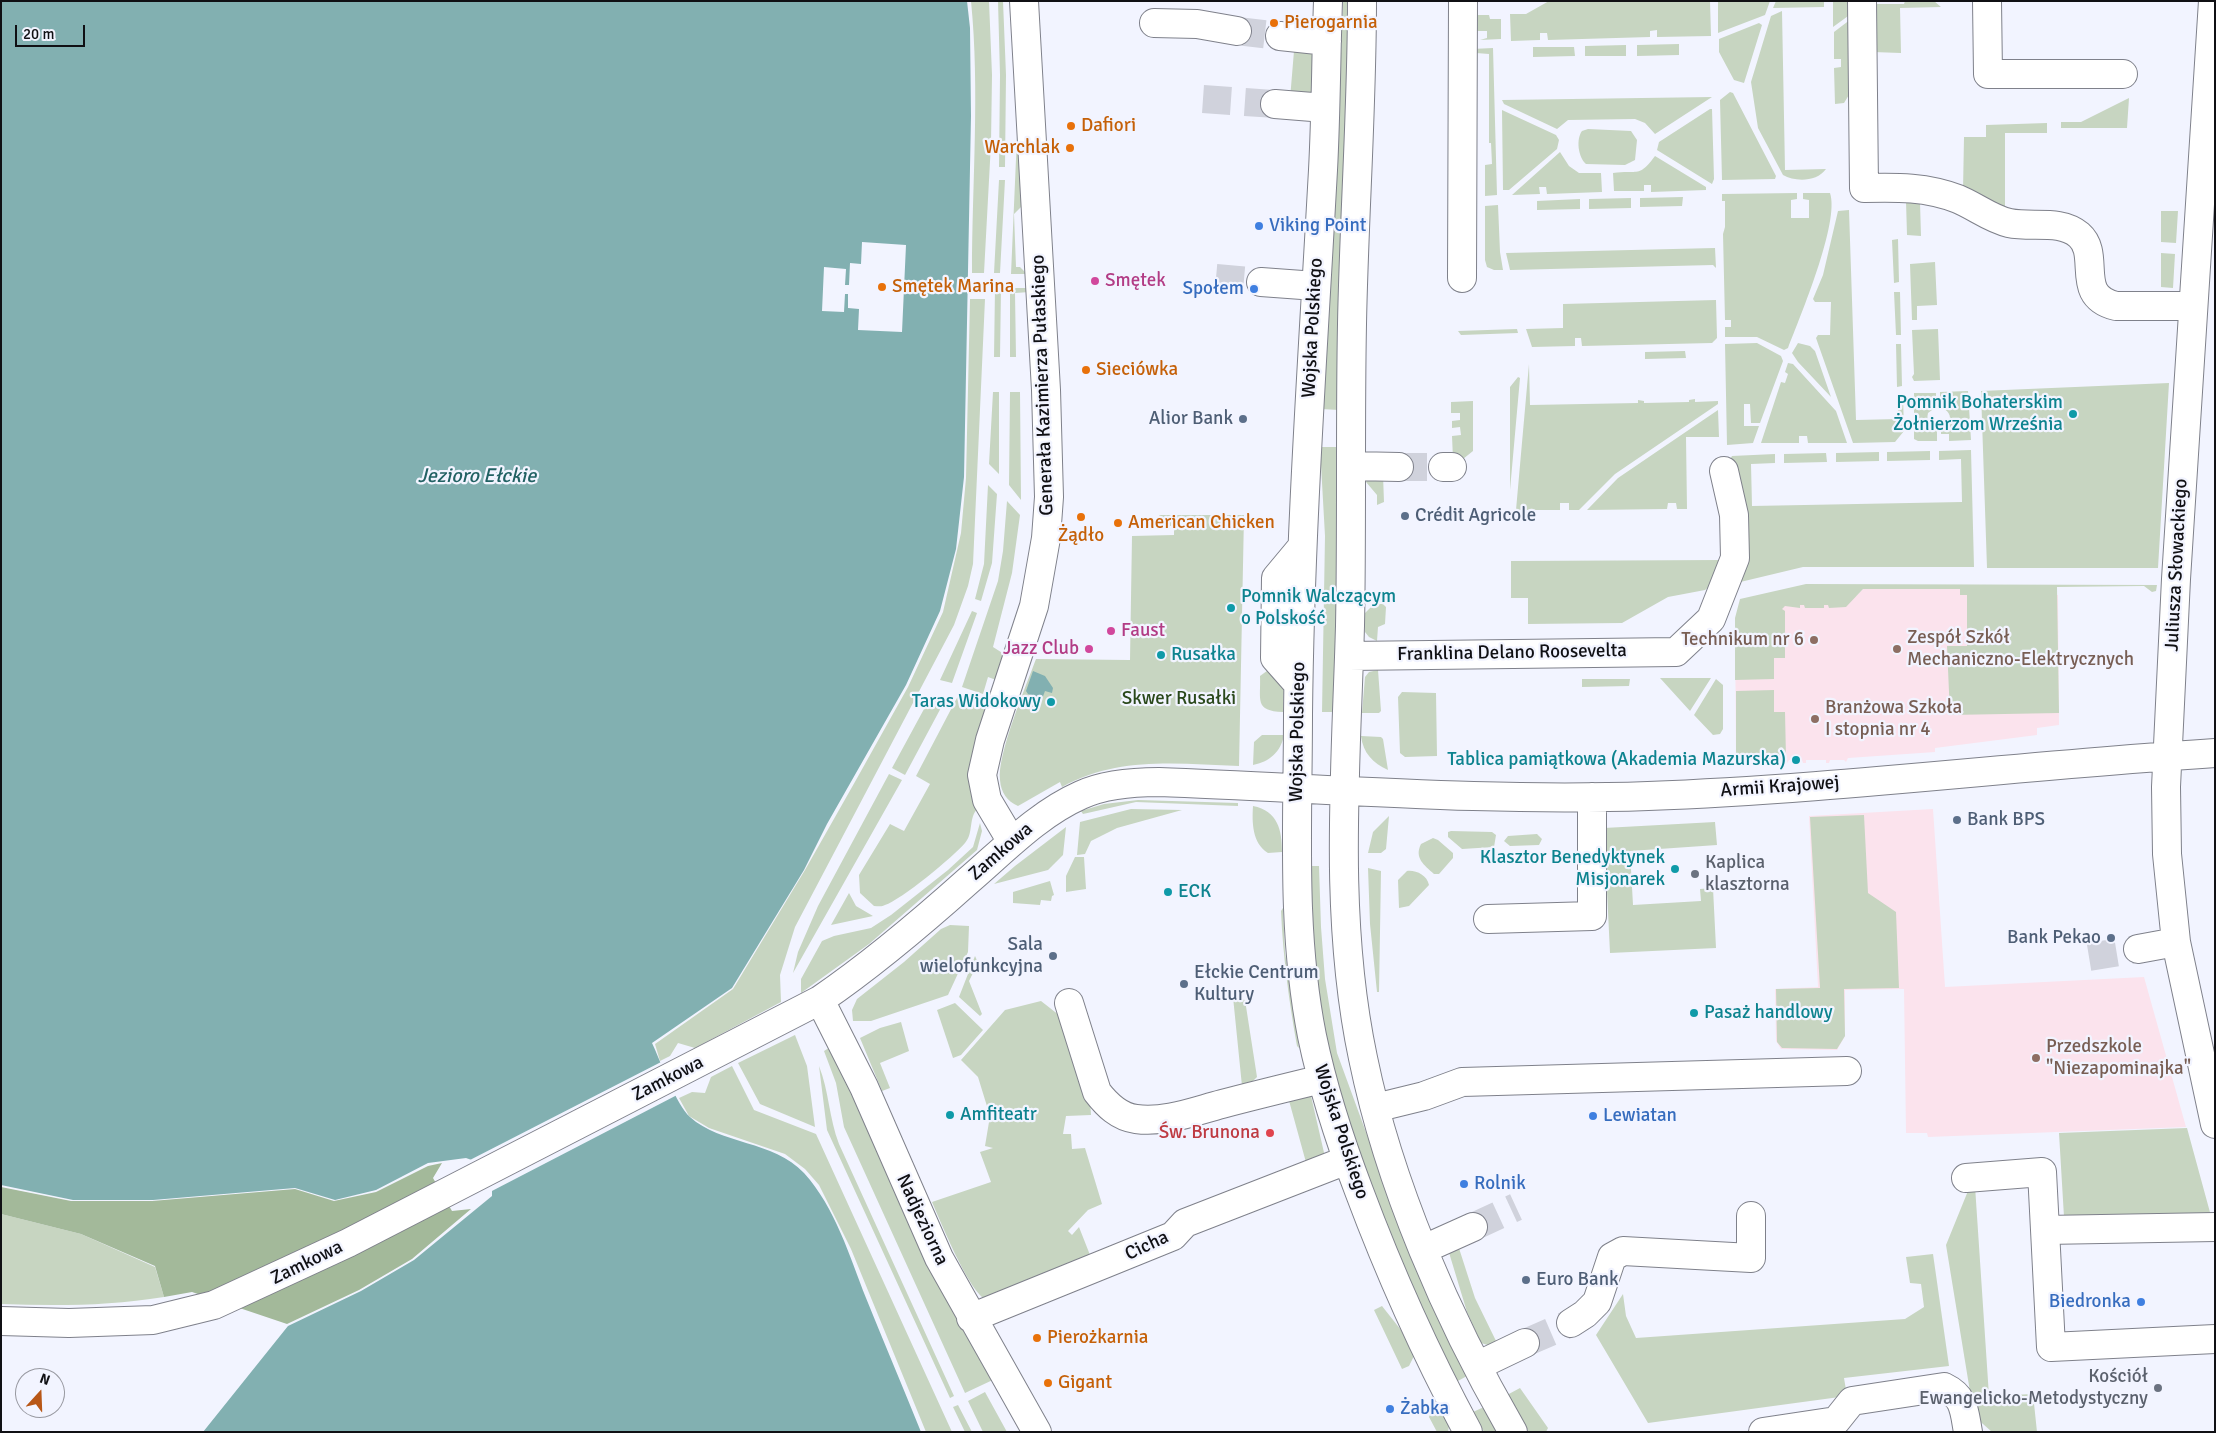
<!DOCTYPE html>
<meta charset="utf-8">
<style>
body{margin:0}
#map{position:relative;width:2216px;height:1433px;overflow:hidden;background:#f2f4ff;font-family:Signika,sans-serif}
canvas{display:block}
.frame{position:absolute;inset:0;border:2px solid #101014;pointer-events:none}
.north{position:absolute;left:15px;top:1368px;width:50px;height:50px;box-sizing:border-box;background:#f2f4ff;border:1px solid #9899a1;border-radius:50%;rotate:20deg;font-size:14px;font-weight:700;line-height:20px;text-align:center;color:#101014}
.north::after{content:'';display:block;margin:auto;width:18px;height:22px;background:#b85717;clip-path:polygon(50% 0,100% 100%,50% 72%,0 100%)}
.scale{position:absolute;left:15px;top:25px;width:70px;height:22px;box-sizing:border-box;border:2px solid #101014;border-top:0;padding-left:6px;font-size:15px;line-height:18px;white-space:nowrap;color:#101014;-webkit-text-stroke:4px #f2f4ff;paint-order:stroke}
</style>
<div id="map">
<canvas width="2216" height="1433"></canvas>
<div class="frame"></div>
<div class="north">N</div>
<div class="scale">20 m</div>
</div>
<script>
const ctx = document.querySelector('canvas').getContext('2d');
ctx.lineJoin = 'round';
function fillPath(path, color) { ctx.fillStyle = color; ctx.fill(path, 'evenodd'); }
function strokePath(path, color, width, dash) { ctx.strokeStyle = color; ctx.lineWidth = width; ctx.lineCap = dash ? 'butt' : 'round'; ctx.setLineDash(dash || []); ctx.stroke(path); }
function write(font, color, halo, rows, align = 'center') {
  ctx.font = font + ' Signika,sans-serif'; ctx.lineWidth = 4.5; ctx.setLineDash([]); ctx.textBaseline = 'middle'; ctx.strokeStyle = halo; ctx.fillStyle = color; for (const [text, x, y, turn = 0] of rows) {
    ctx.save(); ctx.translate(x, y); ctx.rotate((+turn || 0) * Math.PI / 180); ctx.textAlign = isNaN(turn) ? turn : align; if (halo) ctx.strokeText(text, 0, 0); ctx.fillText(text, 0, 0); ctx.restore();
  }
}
fillPath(new Path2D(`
 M1863 589H1960V595H2058L2059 725 2037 728V735L1935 748V752L1848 758 1846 762 1844 760H1830L1829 763H1826V760H1806V763H1803L1802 760H1789L1787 763 1785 759 1736 761 1735 618 1748 600 1856 596Z
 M1933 809 1945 987 2144 977 2186 1127 1928 1137 1927 1133H1906L1904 989 1845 990V1036L1837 1050 1781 1049 1776 1041 1775 989 1818 987 1809 816Z`), '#fbe3ed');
fillPath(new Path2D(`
 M971 1H989L992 75 991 143 984 273H972C972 183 980 91 971 1Z
 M998 1H1003L1006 75 1005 167H999L1000 75Z
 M1343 1H1349L1348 54 1339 410 1321 409 1335 213Z
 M1473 1H1477L1478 15H1489L1490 19H1501V39L1480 40 1487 38V31H1477V40H1470Z
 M1549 1H1710L1711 36 1657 37V30L1650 31V37L1548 40 1547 33H1540V40L1511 41 1510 14H1526Z
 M1718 1H1770L1765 15 1718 33Z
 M1776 1H1824V7L1773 8Z
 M1833 1H1855V11L1833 27Z
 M1905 1H1934L1941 7 1900 8 1901 53 1873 52 1869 4H1904Z
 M1782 11 1785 170 1826 169C1817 182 1795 182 1783 175L1758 128 1751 82 1771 16Z
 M1855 16 1852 90 1844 103 1835 104 1834 68 1841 67V59H1834V32Z
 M1759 23 1762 25 1744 83 1734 80 1719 52V39Z
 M1679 44V55L1637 56V45Z
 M1626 45V56H1585V46Z
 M1533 47H1574L1575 56 1533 57Z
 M1493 48 1497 195 1485 196V165L1492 164 1491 143H1489V54L1476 53 1472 49Z
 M1294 51 1313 52V90L1311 95 1290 99Z
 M1730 92 1733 93 1776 176 1775 179 1722 180 1720 100Z
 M1712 97 1655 134 1645 123 1635 119 1568 120 1557 129 1504 104 1502 100Z
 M2129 98 2127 128H2061V122H2081Z
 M1710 109H1712L1714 179 1712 184 1657 150 1659 142Z
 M1502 110 1556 135 1559 140 1557 149 1509 190H1503Z
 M1018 113 1024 204 1014 214 1016 267H1020L1027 274H1011Z
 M2047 123V133H2005V211L1963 191 1964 137H1986V125Z
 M1588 129 1631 131 1637 140 1635 160 1625 165 1586 164C1578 157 1576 139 1582 131Z
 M1560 152 1569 166 1579 173H1601L1602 192 1547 194 1546 187H1539L1540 194 1512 195Z
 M1655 156 1706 187V190L1651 192V185H1644V191H1614L1613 173C1638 169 1638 179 1655 156Z
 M999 180H1005L1000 273H994Z
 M1797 193V199L1791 200V218H1809V200L1803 199V193H1830C1840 222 1800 317 1788 348L1784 350 1757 337H1725V327H1731V320H1725L1723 234 1725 227V201H1722V194Z
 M1683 197 1682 206 1640 207V198Z
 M1631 198V208L1589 209V199Z
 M1580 199V209L1537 210V201Z
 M1906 201 1920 202 1921 236 1907 235Z
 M1498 205 1500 252 1503 270H1494L1487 267 1485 260V206Z
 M1849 210 1856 420 1898 419V396L1903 395 1904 431 1895 442 1853 443 1816 338 1818 335H1830L1831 302H1815L1813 299 1823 275 1838 211Z
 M2161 211H2178L2176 243 2161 242Z
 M1898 239 1899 282 1894 283 1892 240Z
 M1715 248 1716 268 1713 265 1510 270 1506 253Z
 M2161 253 2175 254 2173 288 2161 287Z
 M1935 262 1937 305 1917 306V320H1912L1910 264Z
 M995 288H1001L1000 357H994Z
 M1010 288H1030V292L1015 293 1016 357H1010Z
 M1894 292H1900L1901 335H1896Z
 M970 299H985L973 564 968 586 954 625 795 927 780 975 781 1002 695 1048 678 1043 670 1056 660 1061 655 1044 733 989 805 870 856 780 908 687 943 612 961 533 966 478Z
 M1716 300 1717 338 1712 343 1582 346 1581 338H1575V346L1532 347 1526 329 1563 328V304Z
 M1517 329 1518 333 1461 335 1458 331Z
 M1938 329 1940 380 1914 381 1912 377 1914 374 1912 330Z
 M1757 343 1781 356 1783 361 1760 423H1751L1750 404H1744V426H1759L1753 443 1727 445 1725 344Z
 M1798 343 1810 346 1815 351 1831 397 1798 362 1792 353Z
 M1896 344H1901L1902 386 1897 387Z
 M1685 351 1686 358 1645 359V352Z
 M1788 363 1793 364 1836 411 1847 443H1808L1807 436H1799V443H1761L1781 382 1785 383 1788 374 1785 372Z
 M1529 364 1530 405 1638 403V400L1644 401V403L1689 402V400L1695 399V402L1718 401V404L1615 474 1579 510H1569V503H1560V510H1516Z
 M1518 377 1520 378 1510 490V387Z
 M2169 383 2158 568H1987L1981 391Z
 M1968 391 1971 440 1949 441V434H1941V430L1949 423C1952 415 1948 410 1940 407V392Z
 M993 392H999V474L989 464Z
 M1010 392H1020L1021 500 1009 485Z
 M1914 393H1936V407L1928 413C1926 421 1929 428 1937 430V441H1918L1914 439Z
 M1473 401V451L1463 459H1453L1452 436 1461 435 1460 427 1452 428V421L1460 420V413H1451V402Z
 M1718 410 1719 437H1686L1687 509H1677L1676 503H1668L1667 509 1587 510 1618 478Z
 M1320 447H1339L1334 712H1322L1325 536Z
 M1971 450 1974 567H1803L1732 584 1729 461 1732 456 1775 454V463L1751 464 1752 506 1962 502 1961 459 1939 460V451Z
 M1930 451V460L1887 461V452Z
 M1879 452V461L1836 462V453Z
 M1826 453 1827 462 1784 463V454Z
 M1383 475 1384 502 1377 505V495L1366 482 1368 479Z
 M988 485 997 494 992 563 981 601 975 599 984 564Z
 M1007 501 1020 515 1012 573 993 647 1004 654 999 681 988 677 983 694 962 687 998 581 1003 551Z
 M1159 515H1244L1239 766C1178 764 1118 756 1062 787L1060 782 1018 806C1007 801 1001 793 1000 780 997 755 1026 686 1036 659L1130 660 1132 536 1174 535V526H1166Z
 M1721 560 1710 586 1705 590 1668 597 1622 623 1528 624V598H1511V561Z
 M1806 584 2157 585 2156 591 2152 592 2144 586 2057 587 2059 713 1950 715 1947 646H1967V595H1960V589H1863L1846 607 1829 608 1828 605H1824V608H1805L1804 605H1800V608L1785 606 1782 609 1785 611V658H1774V679L1735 680V618L1740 599Z
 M1374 604H1383L1386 607 1385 624 1378 627 1377 641 1369 637 1365 632 1364 614Z
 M972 611 977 613 952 683 940 680Z
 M1271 668 1284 686 1283 712C1254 711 1261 700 1260 676Z
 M1378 670 1381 711 1379 713H1362L1365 677 1369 672Z
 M1660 678H1711L1690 711Z
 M1582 679H1630L1629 686 1582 687Z
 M1716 679 1723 685V729L1720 734 1713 735 1694 715Z
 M1774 690V712H1785L1786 758 1736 761V691Z
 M1402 692 1436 693 1437 756 1405 757 1400 753 1398 697Z
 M959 694 991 705 978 808C968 818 974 833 965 843 953 857 901 900 885 905 882 907 878 906 874 906L860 893 859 875 890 824 904 831 930 784 916 776Z
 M930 698 943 704 905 775 892 768Z
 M1262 735H1284C1281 752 1269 762 1253 765L1254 742Z
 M1361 736 1381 737 1383 739 1388 770C1373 763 1363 753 1361 736Z
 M889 774 902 780 793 973 798 952 818 906Z
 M1138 800 1238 803V806L1136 802 1083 814 1081 811 1104 804Z
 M1253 806C1278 811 1282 830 1282 852L1268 853C1252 843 1252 822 1253 806Z
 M1131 809 1182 810 1117 828 1091 841 1085 854 1077 855 1080 822Z
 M1864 815 1868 893 1896 912 1899 988 1844 989 1845 1036 1837 1049 1782 1048 1777 1042 1776 989 1820 988 1810 817Z
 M1389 816 1386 849 1381 853H1368L1373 832Z
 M1715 822 1717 845 1630 851 1633 905 1701 901 1700 889 1713 888 1716 948 1610 953 1604 828Z
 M980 823 982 831 977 850 869 944 801 993V979L822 941 834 936 871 928 891 915 948 870 973 847Z
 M1066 827 1063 855 1048 870 994 884 1015 866Z
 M1451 831 1492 832 1496 835 1494 847 1462 849 1448 837V832Z
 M1537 834 1542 839 1539 845 1510 846 1504 841 1508 836Z
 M1433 838 1438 840 1453 853V858L1439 874H1434C1424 865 1414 858 1421 844Z
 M1075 857H1084L1086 889 1066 892V876Z
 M1310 866H1319L1321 927 1325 979 1337 1053 1382 1176 1467 1376 1456 1382C1396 1254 1337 1124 1316 983 1311 945 1311 905 1310 866Z
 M1368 868 1381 871 1379 992H1377L1370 924Z
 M1407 871C1416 870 1427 875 1429 885L1409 906 1399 908 1398 880Z
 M1050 881 1054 895 1052 896 1051 901 1041 900 1040 905 1013 903V892Z
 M849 893 856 906 873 916 831 925Z
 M1283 908 1285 952 1299 1048 1297 1046C1289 1001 1283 957 1281 911Z
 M950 925 969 926 968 952 948 995 871 1021H853L852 1010 857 999 904 962 941 929Z
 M975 956 981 969 974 971 969 981 982 1014 980 1016 959 997Z
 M1233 997 1245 1000 1257 1077 1249 1085 1242 1086Z
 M1041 1001 1064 1019 1090 1098 1091 1115 1066 1116 1063 1134H1071L1072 1149 1085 1148 1102 1204 1088 1210 1068 1231 1072 1235 1079 1227 1090 1255 983 1298C966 1284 942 1225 932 1202L991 1182 980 1152 993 1148 985 1146 990 1116 978 1077 961 1060 1005 1010Z
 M955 1003 983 1030 961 1055 953 1058 937 1010Z
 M901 1022 909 1051 880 1063 890 1088 882 1091 860 1038 880 1028Z
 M795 1035 807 1066 815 1127 760 1104 738 1063Z
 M832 1046 997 1378 965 1393 844 1127 836 1083 824 1051Z
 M732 1066 754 1110 816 1134 952 1432H926L851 1249 819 1185 805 1169 785 1154 709 1128 689 1116 679 1098 692 1092 705 1093 711 1077Z
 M819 1066C829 1091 829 1118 839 1144L954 1396 950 1398 827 1130Z
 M1307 1094 1311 1096 1325 1157 1307 1166 1288 1097Z
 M2187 1128 2211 1216 2064 1217 2059 1133Z
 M1970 1186H1975L1989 1396 2033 1394 2037 1432H1992L1974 1416 1946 1245Z
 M1 1214 81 1234 155 1267 164 1297C109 1306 56 1306 1 1304Z
 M1457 1242 1475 1298 1497 1343 1491 1346 1481 1343 1467 1312 1447 1246Z
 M1933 1254 1949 1366 1844 1378 1847 1396 1648 1423 1596 1335 1623 1294 1626 1316 1636 1338 1905 1319 1924 1307 1921 1284 1910 1283 1906 1257Z
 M1382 1306 1401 1330 1414 1356 1409 1366 1402 1369 1374 1310Z
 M1520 1388 1548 1428 1546 1432H1529L1507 1395Z
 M985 1392 1007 1432H983L968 1401Z
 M958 1405 972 1432H965L953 1407Z
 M1440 1407 1449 1426 1448 1432H1437L1429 1417 1431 1412Z
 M1484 1407 1497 1432H1484L1473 1412Z`), '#c7d5c1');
fillPath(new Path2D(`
 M442 1163 433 1178 452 1211 471 1209 412 1259 359 1290 287 1324 192 1292 164 1297 155 1266 81 1234 1 1214V1187L71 1201H152L295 1189 334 1201 376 1192 428 1166Z`), '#a3b99a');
fillPath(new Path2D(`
 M1 1H967L970 28 971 116 964 477 956 549 940 611 906 685 827 824 804 870 732 988 652 1043C660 1060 677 1106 690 1117 721 1145 773 1140 804 1173 835 1207 850 1257 866 1298 884 1343 903 1387 921 1432H203L288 1326 361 1291 414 1260 492 1196V1175L480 1163 466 1158 428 1163 376 1190 335 1200 295 1188 153 1200H73L1 1185Z
 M1033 671 1045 676 1053 688 1052 693 1045 691 1042 699 1028 694 1026 691Z`), '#82b0b1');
fillPath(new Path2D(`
 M862 242 906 245 902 332 858 330 859 309 848 308V294H845L844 312 822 311 824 267 846 269 845 285H849L850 263 861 264Z
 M663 1061 679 1094 490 1192V1176L479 1165 468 1161Z`), '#f2f4ff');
strokePath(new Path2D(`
 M1237 31 1280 36
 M1203 99 1275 104
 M1216 278 1261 282
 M1399 467H1443
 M2089 957 2138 949
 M1473 1227 1516 1207
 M1525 1343 1571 1323`), '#d0d2dc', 28, [28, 14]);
const minor = new Path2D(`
 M1328 1C1326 58 1326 114 1323 170 1313 352 1300 532 1298 714 1298 822 1291 930 1312 1036 1323 1089 1340 1141 1359 1191 1390 1274 1426 1354 1468 1432
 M1362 1C1362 109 1354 217 1352 324 1350 425 1352 525 1350 626 1346 770 1333 916 1363 1058 1389 1185 1448 1320 1513 1432
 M1862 1 1864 188C1897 187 1927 187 1958 199 1975 206 1991 219 2009 223 2032 228 2060 219 2079 235 2102 255 2073 296 2116 306H2193
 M1987 1 1988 74H2123
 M2213 1 2176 579 2166 787 2167 854 2176 942 2215 1124
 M1154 23 1197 24 1237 31
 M1280 36 1327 41
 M1275 104 1325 108
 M1462 278 1463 1
 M1261 282 1316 286
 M1353 466 1399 467
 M1443 467H1452
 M1349 656 1676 652 1711 619 1735 558 1734 515 1724 471
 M1298 684 1275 658 1276 578 1301 548
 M1012 842 987 800 982 775 990 740 1034 606 1046 538 1049 497 1046 390 1024 1
 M1488 919 1592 916V797
 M2138 949 2176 942
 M820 1000 864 1087 939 1258 1037 1432
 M1069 1003 1097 1092C1107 1105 1119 1117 1136 1119 1165 1123 1195 1111 1222 1104 1256 1095 1289 1087 1322 1079
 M1375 1108 1424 1096 1462 1082 1847 1071
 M1966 1178 2042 1172 2045 1230
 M2215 1227 2045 1230 2051 1347 2215 1339
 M1424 1249 1473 1227
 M971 1318 1173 1236 1185 1223 1347 1160
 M1 1321 69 1323 153 1320 214 1305 348 1243 820 1000C873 964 921 923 969 880 1004 850 1038 814 1081 795 1105 784 1133 782 1159 782 1322 788 1485 802 1648 796 1837 789 2026 765 2215 753
 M1571 1323 1585 1314 1597 1302 1612 1257 1623 1251 1751 1258V1216
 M1477 1366 1525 1343
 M1763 1432 1836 1421 1852 1401 1944 1387C1965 1397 1964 1411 1968 1432`);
strokePath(minor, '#7f818b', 30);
strokePath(minor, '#fff', 28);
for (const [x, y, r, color] of [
 [1274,23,5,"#e8710a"],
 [1071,126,5,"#e8710a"],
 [1070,148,5,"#e8710a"],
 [1259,226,5,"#3f7fe0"],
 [1095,281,5,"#d1479c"],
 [882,287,5,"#e8710a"],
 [1254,289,5,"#3f7fe0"],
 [1086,370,5,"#e8710a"],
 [2073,414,5,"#0f9aa8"],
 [1243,419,5,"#5c6f8a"],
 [1405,516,5,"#5c6f8a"],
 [1081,517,5,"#e8710a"],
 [1118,523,5,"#e8710a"],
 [1231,608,5,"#0f9aa8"],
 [1111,631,5,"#d1479c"],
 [1814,640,5,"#8d6e63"],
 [1089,649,5,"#d1479c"],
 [1897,649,5,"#8d6e63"],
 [1161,655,5,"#0f9aa8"],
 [1051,702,5,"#0f9aa8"],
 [1815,719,5,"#8d6e63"],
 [1796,760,5,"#0f9aa8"],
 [1957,820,5,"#5c6f8a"],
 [1675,869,5,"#0f9aa8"],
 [1695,874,5,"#6b7280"],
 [1168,892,5,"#0f9aa8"],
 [2111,938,5,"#5c6f8a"],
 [1053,956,5,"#5c6f8a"],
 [1184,984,5,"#5c6f8a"],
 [1694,1013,5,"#0f9aa8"],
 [2036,1058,5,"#8d6e63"],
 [950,1115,5,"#0f9aa8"],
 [1593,1116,5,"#3f7fe0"],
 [1270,1133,5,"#e0444e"],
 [1464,1184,5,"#3f7fe0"],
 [1526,1280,5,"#5c6f8a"],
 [2141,1302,5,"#3f7fe0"],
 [1037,1338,5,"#e8710a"],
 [1048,1383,5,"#e8710a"],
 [2158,1388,5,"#6b7280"],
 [1390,1409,5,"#3f7fe0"]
]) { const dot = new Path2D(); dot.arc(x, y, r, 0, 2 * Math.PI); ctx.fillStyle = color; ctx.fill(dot); strokePath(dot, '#f2f4ff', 2); }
write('19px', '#c56008', '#f2f4ff', [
 ["Pierogarnia",1284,23],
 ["Dafiori",1081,126],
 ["Warchlak",1060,148,"right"],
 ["Smętek Marina",892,287],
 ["Sieciówka",1096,370],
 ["American Chicken",1128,523],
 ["Żądło",1081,536,"center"],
 ["Pierożkarnia",1047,1338],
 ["Gigant",1058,1383]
], 'left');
write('19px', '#366cbe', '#f2f4ff', [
 ["Viking Point",1269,226],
 ["Społem",1244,289,"right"],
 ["Lewiatan",1603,1116],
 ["Rolnik",1474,1184],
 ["Biedronka",2131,1302,"right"],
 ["Żabka",1400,1409]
], 'left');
write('19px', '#b23c85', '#f2f4ff', [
 ["Smętek",1105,281],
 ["Faust",1121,631],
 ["Jazz Club",1079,649,"right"]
], 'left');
write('19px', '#101014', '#f2f4ff', [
 ["Wojska Polskiego",1313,328,-87],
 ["Generała Kazimierza Pułaskiego",1043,385,-92],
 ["Juliusza Słowackiego",2177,565,-87],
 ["Franklina Delano Roosevelta",1512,653,-1],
 ["Wojska Polskiego",1298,732,-89],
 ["Armii Krajowej",1780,787,-4],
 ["Zamkowa",1001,852,-41],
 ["Zamkowa",668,1079,-27],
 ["Wojska Polskiego",1341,1132,72],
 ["Nadjeziorna",922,1220,65],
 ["Cicha",1147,1246,-25],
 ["Zamkowa",307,1263,-26]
]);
write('19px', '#0d838f', '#f2f4ff', [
 ["Pomnik Bohaterskim",2063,403,"right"],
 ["Żołnierzom Września",2063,425,"right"],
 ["Pomnik Walczącym",1241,597],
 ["o Polskość",1241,619],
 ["Rusałka",1171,655],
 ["Taras Widokowy",1041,702,"right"],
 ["Tablica pamiątkowa (Akademia Mazurska)",1786,760,"right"],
 ["Klasztor Benedyktynek",1665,858,"right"],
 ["Misjonarek",1665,880,"right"],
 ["ECK",1178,892],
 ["Pasaż handlowy",1704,1013],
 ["Amfiteatr",960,1115]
], 'left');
write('19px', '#4e5e75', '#f2f4ff', [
 ["Alior Bank",1233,419,"right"],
 ["Crédit Agricole",1415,516],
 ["Bank BPS",1967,820],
 ["Bank Pekao",2101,938,"right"],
 ["Sala",1043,945,"right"],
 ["wielofunkcyjna",1043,967,"right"],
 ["Ełckie Centrum",1194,973],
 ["Kultury",1194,995],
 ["Euro Bank",1536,1280]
], 'left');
write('19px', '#785e54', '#f2f4ff', [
 ["Zespół Szkół",1907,638],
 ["Mechaniczno-Elektrycznych",1907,660],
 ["Technikum nr 6",1804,640,"right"],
 ["Branżowa Szkoła",1825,708],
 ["I stopnia nr 4",1825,730],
 ["Przedszkole",2046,1047],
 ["\"Niezapominajka\"",2046,1069]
], 'left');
write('19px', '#2a481b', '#f2f4ff', [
 ["Skwer Rusałki",1179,699]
]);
write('19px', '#5b616d', '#f2f4ff', [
 ["Kaplica",1705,863],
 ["klasztorna",1705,885],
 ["Kościół",2148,1377,"right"],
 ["Ewangelicko-Metodystyczny",2148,1399,"right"]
], 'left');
write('19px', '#be3a42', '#f2f4ff', [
 ["Św. Brunona",1260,1133]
], 'right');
write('italic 20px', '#216163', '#f2f4ff', [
 ["Jezioro Ełckie",477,477]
]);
</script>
